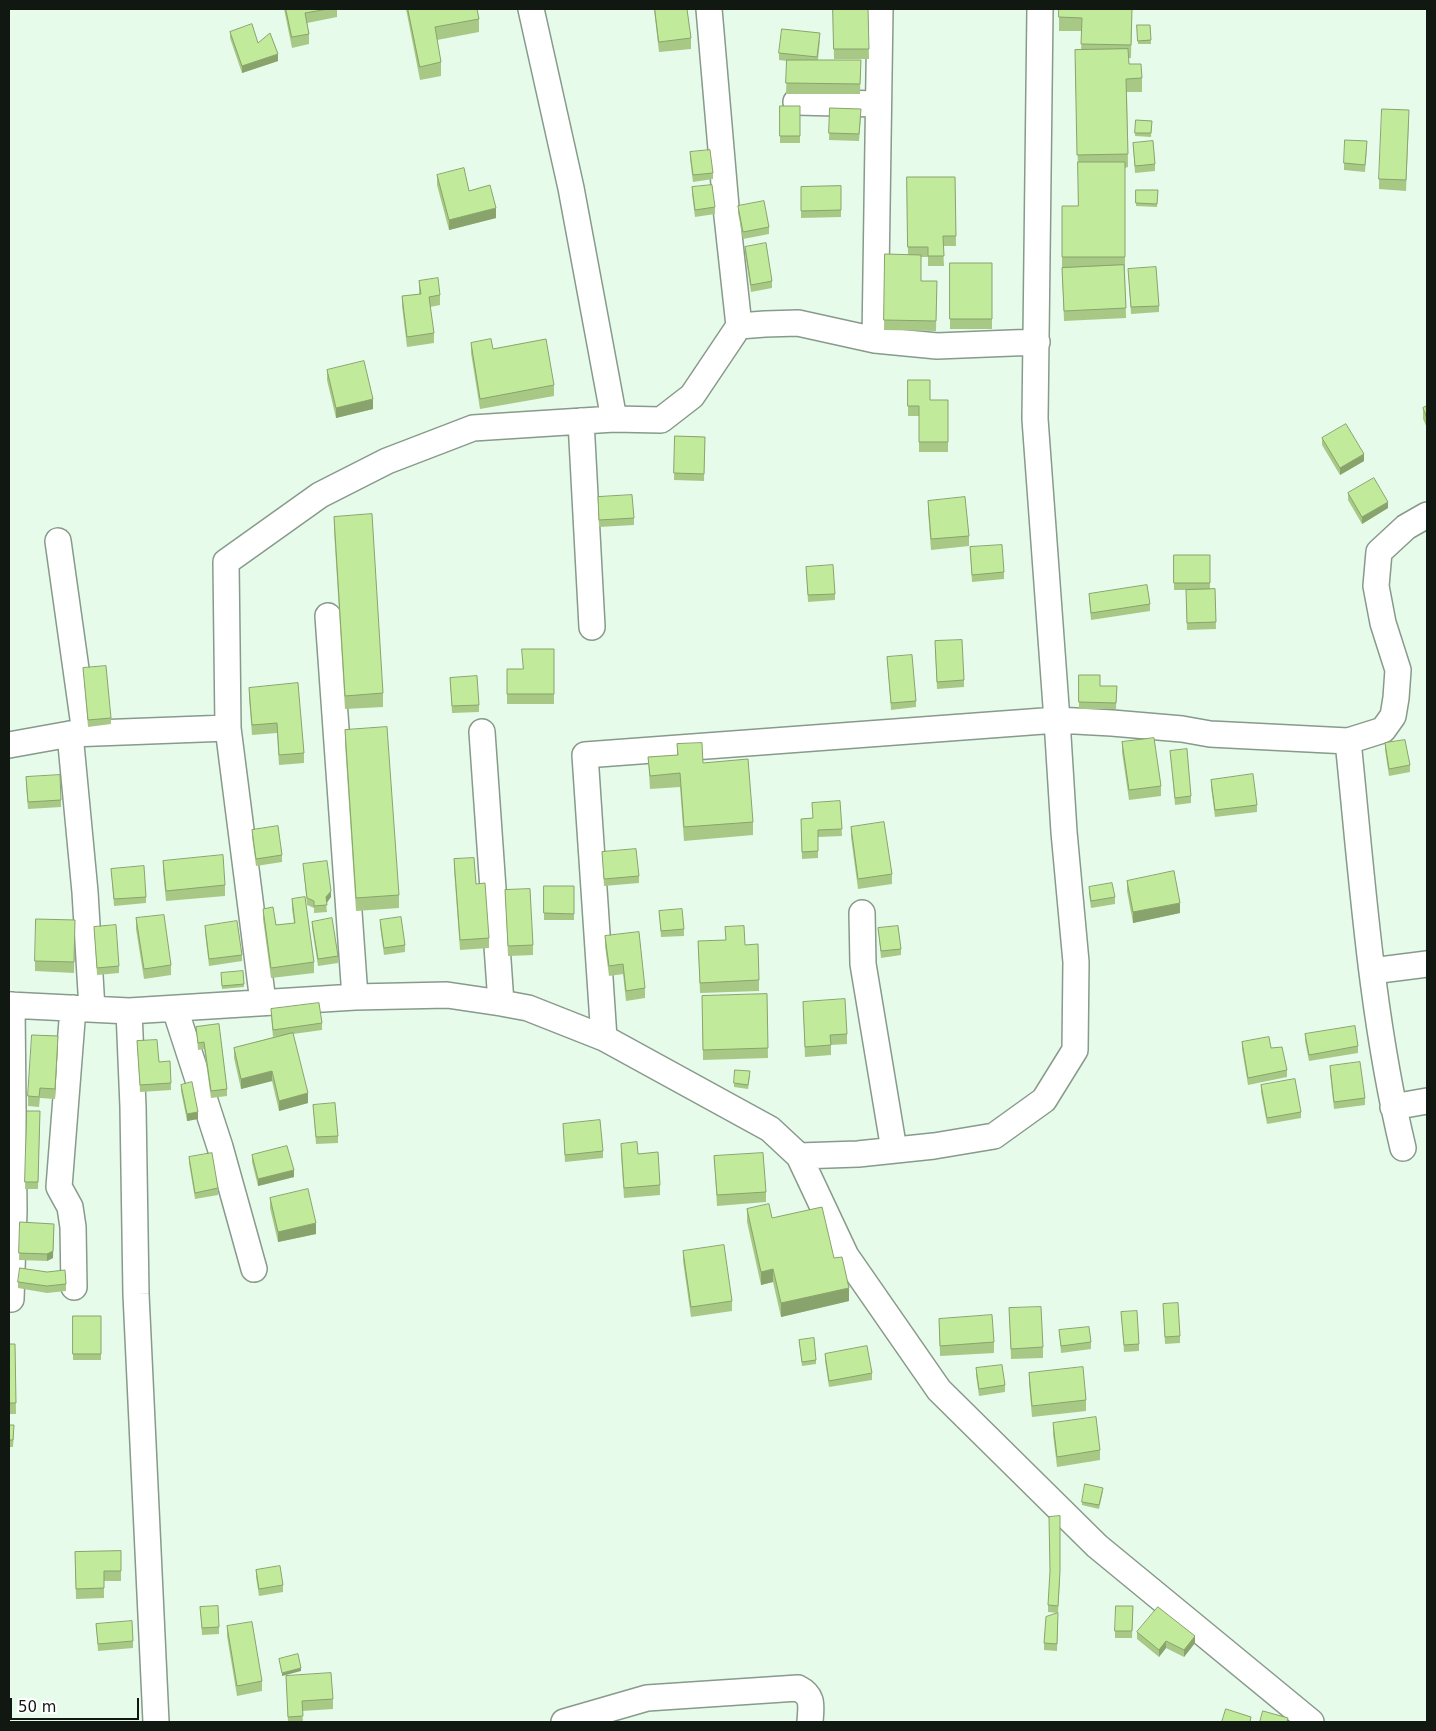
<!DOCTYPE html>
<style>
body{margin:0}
#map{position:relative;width:1436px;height:1731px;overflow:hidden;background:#e7fbea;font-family:"DejaVu Sans",sans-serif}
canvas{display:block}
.frame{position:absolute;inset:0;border:10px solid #111812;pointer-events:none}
.scale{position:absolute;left:10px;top:1698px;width:129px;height:22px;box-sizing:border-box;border:2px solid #111812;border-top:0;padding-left:6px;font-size:15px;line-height:18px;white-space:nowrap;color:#111812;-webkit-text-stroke:4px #fff;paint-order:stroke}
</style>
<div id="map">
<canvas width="1436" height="1731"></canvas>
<div class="frame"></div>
<div class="scale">50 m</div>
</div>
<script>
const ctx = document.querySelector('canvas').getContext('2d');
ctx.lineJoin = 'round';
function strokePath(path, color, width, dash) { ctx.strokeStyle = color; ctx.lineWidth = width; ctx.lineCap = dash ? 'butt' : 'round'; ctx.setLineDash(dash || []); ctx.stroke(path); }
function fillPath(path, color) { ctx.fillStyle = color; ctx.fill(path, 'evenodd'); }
const minor = new Path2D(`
 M531 9 571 188 614 419
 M709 9 726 207 739 326
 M796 102 878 104
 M875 340 880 9
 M581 421 592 627
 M58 541 85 733
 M328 616 355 997
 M482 732 501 1003
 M70 734 85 892 92 1009
 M1348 741C1362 877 1371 1015 1403 1148
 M9 745 70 734 228 728
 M862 913 863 964 894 1150
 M1372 971 1427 964
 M263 1002 228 728 226 562 320 495 387 461 473 428 614 419 661 420 692 396 739 326 765 324 798 323 875 340 937 346 1037 342
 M9 1005 129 1011 355 997 447 995 501 1003 528 1008 604 1038 770 1129 799 1156 858 1154 934 1146 994 1136 1044 1100 1075 1050 1076 962 1064 832 1057 720 1035 419 1040 9
 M73 1008 59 1187 70 1207 73 1227 74 1287
 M175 1009 220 1147 254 1269
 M129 1011 133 1107 136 1294 156 1722
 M604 1038 585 755 1057 720 1112 723 1182 729 1210 734 1348 741 1383 730 1393 716 1396 698 1398 670 1383 623 1376 586 1379 552 1406 527 1427 515
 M1393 1107 1427 1101
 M799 1156 846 1256 939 1390 1097 1546 1311 1722
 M11 1299 14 1211 12 1005
 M564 1722 647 1698 798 1688C814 1696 811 1706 810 1722`);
strokePath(minor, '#889a8b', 28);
strokePath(minor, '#fff', 25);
fillPath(new Path2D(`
 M284 9H337V17L307 23 309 34V44L292 48Z
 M406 9H477L479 19V32L437 40 441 62V76L420 80Z
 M654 9H687L691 38V49L659 52Z
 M833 9H868L869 59H834Z
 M1059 9H1132L1131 58H1128L1129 64 1142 78V92H1127L1128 167 1125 168V270L1126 318 1064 321 1062 270V206H1078V169L1075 63 1081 50 1082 31H1059Z
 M1137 25H1150L1151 44H1138Z
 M230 32 258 43 278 61 242 73 230 38Z
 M820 40 818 60H861L860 94H786L787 61 779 60V53Z
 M780 106H800V143H780Z
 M830 108 861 116 859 141 829 140Z
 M1136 120 1152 121 1151 137 1135 136Z
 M1409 120 1406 191 1379 189V179Z
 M1133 143 1155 164V171L1135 173Z
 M1367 148 1365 172 1344 170V163Z
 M690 152 713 173V179L693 182 690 159Z
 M437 175 469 191 496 218 449 230 437 185Z
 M907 177H955L956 246H943L944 266H928V257H921V281H937L936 331 884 330 885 254 908 255Z
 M841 186V217L801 218V187Z
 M692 187 715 207V214L695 217 692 194Z
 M1136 190H1158L1157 207 1136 206Z
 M738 206 769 227V234L743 239 738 213Z
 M745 247 772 281V288L751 292 745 254Z
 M950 263H992V329H950Z
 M1128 269 1159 306V312L1131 314Z
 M419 281 440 295V305L430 307 434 333V343L407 347 402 306V296L419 294Z
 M471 343 493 349 554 385V396L480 409 471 353Z
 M327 370 373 409 336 418 327 380Z
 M908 380 930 400H948V452H919V416H908Z
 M1427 406V428L1423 419V408Z
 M675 436 705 437 704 481 674 480Z
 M1322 438 1364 461 1340 475 1322 445Z
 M1348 493 1388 508 1362 524 1348 500Z
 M598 497 634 518V525L599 527Z
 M928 501 969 536V546L931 550 928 511Z
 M334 517 383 693V707L345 709 334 530Z
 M970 547 1004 572V579L972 582Z
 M1174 555H1210V589H1215L1216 629 1187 630 1186 590H1174Z
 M806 567 835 594V600L808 602Z
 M1089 594 1150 604V611L1091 620 1089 600Z
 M935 648 964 680V687L937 689Z
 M554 649V704H507V669H523Z
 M887 657 916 701V707L891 710Z
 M83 668 111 718V724L88 727Z
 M1079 675 1100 686H1117L1116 709H1079Z
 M450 678 479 705V712L452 713Z
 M249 688 304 753V763L279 765 277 733 252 735 249 698Z
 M345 730 399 895V908L356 911 345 744Z
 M1122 742 1161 786V796L1129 800 1122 752Z
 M1385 743 1410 765V772L1389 776 1385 750Z
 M677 744 703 763 753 822V835L684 841 680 787 650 789 648 757 677 755Z
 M1170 751 1191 796V803L1175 805Z
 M1211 780 1257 805V812L1215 817 1211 787Z
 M26 784 61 800V807L28 809Z
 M840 801 842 836 818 837V858L802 859 801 819 813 818Z
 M851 827 892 874V884L858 889 851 837Z
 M252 830 282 855V862L256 866 252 837Z
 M602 852 639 876V883L604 886Z
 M454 859 476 884 489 938V948L460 950 454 869Z
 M163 861 225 885V896L166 901 163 871Z
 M303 864 331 897 326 903 327 912 314 913V908L307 905Z
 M111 869 146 897V903L114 906Z
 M1127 881 1180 913 1133 923 1127 891Z
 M544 886H574V920H544Z
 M1089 887 1115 897V904L1091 908 1089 894Z
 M505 890 533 945V955L508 956Z
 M292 899 314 962V973L271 978 263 919V909L276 925 294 923 292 909Z
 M659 911 684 929V936L661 937Z
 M136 918 171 965V975L144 979 136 929Z
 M75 920 74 973 35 971V961Z
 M380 920 405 945V952L384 955 380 926Z
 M312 922 338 956V963L318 966 312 928Z
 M205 926 242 955V961L209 966 205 933Z
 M94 927 119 966V973L97 975Z
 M878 928 901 949V955L881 958Z
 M605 936 645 988V998L626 1001 623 974 609 976 605 946Z
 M698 941 745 945 759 980V991L700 993Z
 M221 976 244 984V987L222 989Z
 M767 994 768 1058 703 1060 702 996Z
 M803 1002 847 1034V1044L831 1045V1055L805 1057Z
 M271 1009 322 1023V1030L293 1034 308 1103 279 1111 272 1081 241 1089 234 1058V1048L282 1035 273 1037 271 1016Z
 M219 1024 227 1089V1096L211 1098 204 1049 198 1050 196 1027Z
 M1305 1034 1358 1046V1053L1309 1061 1305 1041Z
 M137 1041 159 1062 171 1083V1090L140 1092Z
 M1242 1042 1271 1048 1287 1070V1077L1248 1085 1242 1049Z
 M58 1046 55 1099 40 1098 39 1107 28 1106V1096Z
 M1330 1066 1365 1098V1105L1334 1109 1330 1073Z
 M750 1075 748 1089 734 1087V1083Z
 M181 1085 198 1119 187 1121 181 1091Z
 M1261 1085 1301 1112V1118L1267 1124 1261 1092Z
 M313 1105 338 1136V1143L316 1144Z
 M27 1111H40L38 1189H25Z
 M563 1124 603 1151V1158L565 1162Z
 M621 1144 660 1185V1195L624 1198 621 1154Z
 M252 1155 294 1177 258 1186 252 1162Z
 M714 1156 766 1192V1202L717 1206Z
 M189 1157 218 1188V1195L195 1199 189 1163Z
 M270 1198 316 1234 278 1242 270 1208Z
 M747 1209 772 1218 834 1258 849 1301 781 1317 773 1282 761 1285 747 1222Z
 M20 1222 53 1258 47 1261 19 1260Z
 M683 1251 732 1301V1311L691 1317 683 1261Z
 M18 1282 66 1284V1291L47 1293 18 1288Z
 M1163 1304 1180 1336V1343L1165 1344Z
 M1009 1308 1043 1347V1358L1011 1359Z
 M1121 1312 1139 1344V1351L1124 1352Z
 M73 1316H101V1360H73Z
 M939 1319 994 1342V1353L940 1356Z
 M1059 1330 1091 1342V1349L1061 1353Z
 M799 1340 816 1360V1364L802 1366Z
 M9 1344H15L16 1414H9Z
 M825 1354 872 1373V1380L829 1387 825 1361Z
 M976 1368 1005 1385V1392L979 1396 976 1375Z
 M1029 1373 1086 1400V1411L1032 1417 1029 1383Z
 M1053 1423 1100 1450V1460L1057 1467 1053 1434Z
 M9 1425 14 1432 13 1447H9Z
 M1103 1491 1099 1509 1082 1505V1502Z
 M121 1551V1581H104V1598L76 1599 75 1552Z
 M256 1570 283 1585V1592L259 1596 256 1577Z
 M1060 1578 1058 1613 1048 1612V1605Z
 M1133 1606 1132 1638H1115V1631Z
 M200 1607 219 1627V1634L202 1635Z
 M1058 1620 1057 1651 1044 1650V1643Z
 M96 1624 133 1641V1648L98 1651Z
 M227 1626 262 1681V1691L237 1696 227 1636Z
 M1137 1632 1195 1643 1184 1657 1166 1648 1159 1657 1137 1639Z
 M286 1676 333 1699V1709L302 1711 303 1722H288Z`), '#a7c985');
fillPath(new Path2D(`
 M278 54V61L242 73V66Z
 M496 208V218L449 230V220Z
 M373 399V409L336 418V408Z
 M1364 454V461L1340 475V468Z
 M1388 502V508L1362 524V517Z
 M331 891V897L326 904V897Z
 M1180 903V913L1133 923V912Z
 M58 1036V1046L55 1099V1089Z
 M272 1071V1081L241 1089V1079Z
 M308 1093V1103L279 1111V1101Z
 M198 1112V1119L187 1121V1114Z
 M294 1170V1177L258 1186V1179Z
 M316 1223V1234L278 1242V1232Z
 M54 1224 53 1258 47 1261V1254Z
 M773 1269V1282L761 1285V1272Z
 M849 1288V1301L781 1317V1303Z
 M1195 1636V1643L1184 1657V1650Z
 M1166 1641V1648L1159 1657V1650Z
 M301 1668V1671L282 1676V1673Z`), '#88a46c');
const building = new Path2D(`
 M286 9H328L305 13 309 34 292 37Z
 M408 9H477L479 19 435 27 441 62 420 67Z
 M655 9H687L691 38 659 42Z
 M833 9H868L869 49H834Z
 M1059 9H1132L1131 45 1081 44 1082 18 1059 17Z
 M252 24 258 43 270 33 278 54 242 66 230 32Z
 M1137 25H1150L1151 40 1138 41Z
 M782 29 820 33 817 57 779 53Z
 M1128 49 1129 64H1141L1142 78 1126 79 1128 154 1077 155 1075 50Z
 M787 60H861L860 84 786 83Z
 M780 106H800V136H780Z
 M830 108 861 109 859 134 829 133Z
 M1382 109 1409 110 1406 180 1379 179Z
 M1136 120 1152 121 1151 133H1135Z
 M1345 140 1367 141 1365 165 1344 163Z
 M1153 141 1155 164 1135 166 1133 143Z
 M710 150 713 173 693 175 690 152Z
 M1078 162H1125V257H1062V206H1078Z
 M464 168 469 191 490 185 496 208 449 220 437 175Z
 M907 177H955L956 236H943L944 256H928V247H908Z
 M712 185 715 207 695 210 692 187Z
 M841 186V210L801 211V187Z
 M1136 190H1158L1157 204 1136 203Z
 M764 201 769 227 743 232 738 206Z
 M766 243 772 281 751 285 745 247Z
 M885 254 921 255V281H937L936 321 884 320Z
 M950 263H992V319H950Z
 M1124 265 1126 308 1064 311 1062 268Z
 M1156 267 1159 306 1131 307 1128 269Z
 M438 278 440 295 429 297 434 333 407 337 402 296 421 294 419 281Z
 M491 339 493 349 546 339 554 385 480 399 471 343Z
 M364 361 373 399 336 408 327 370Z
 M908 380H930V400H948V442H919V406H908Z
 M1427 406V418L1423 408Z
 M1346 424 1364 454 1340 468 1322 438Z
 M675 436 705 437 704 474 674 473Z
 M1374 478 1388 502 1362 517 1348 493Z
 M632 495 634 518 599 520 598 497Z
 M965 497 969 536 931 539 928 501Z
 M372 514 383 693 345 696 334 517Z
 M1002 545 1004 572 972 575 970 547Z
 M1174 555H1210V583H1174Z
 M833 565 835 594 808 595 806 567Z
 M1147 585 1150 604 1091 613 1089 594Z
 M1215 589 1216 622 1187 623 1186 590Z
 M962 640 964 680 937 682 935 641Z
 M522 649H554V694H507V669H523Z
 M912 655 916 701 891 703 887 657Z
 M106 666 111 718 88 720 83 668Z
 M1079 675H1100V686H1117L1116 703 1079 702Z
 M477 676 479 705 452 706 450 678Z
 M298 683 304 753 279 755 277 723 252 725 249 688Z
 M387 727 399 895 356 898 345 730Z
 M1154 738 1161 786 1129 790 1122 742Z
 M1405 740 1410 765 1389 769 1385 743Z
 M702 743 703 763 748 759 753 822 684 827 680 773 650 776 648 757 678 755 677 744Z
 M1187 749 1191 796 1175 798 1170 751Z
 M1253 774 1257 805 1215 810 1211 780Z
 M60 775 61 800 28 802 26 777Z
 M840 801 842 829 818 830V851L802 852 801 819 813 818 812 803Z
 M884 822 892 874 858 879 851 827Z
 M278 826 282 855 256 859 252 830Z
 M636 849 639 876 604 879 602 852Z
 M223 855 225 885 166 891 163 861Z
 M474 858 476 884 485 883 489 938 460 940 454 859Z
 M327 861 331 891 326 897 327 905 314 906V901L307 898 303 864Z
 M144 866 146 897 114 899 111 869Z
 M1174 871 1180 903 1133 912 1127 881Z
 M1112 883 1115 897 1091 901 1089 887Z
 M544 886H574V914L544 913Z
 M530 889 533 945 508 946 505 890Z
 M305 897 314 962 271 968 263 909 273 907 276 925 295 923 292 899Z
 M682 909 684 929 661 931 659 911Z
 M164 915 171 965 144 969 136 918Z
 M401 917 405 945 384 948 380 920Z
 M332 918 338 956 318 959 312 922Z
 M36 919 75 920 74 962 35 961Z
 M237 921 242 955 209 959 205 926Z
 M116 925 119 966 97 968 94 927Z
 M744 926 745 945 758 944 759 980 700 983 698 941 726 940 725 927Z
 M898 926 901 949 881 951 878 928Z
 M639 932 645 988 626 991 623 964 609 966 605 936Z
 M243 971 244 984 222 986 221 973Z
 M767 994 768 1048 703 1050 702 996Z
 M845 999 847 1034 830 1035 831 1045 805 1047 803 1002Z
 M319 1003 322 1023 273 1030 271 1009Z
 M219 1024 227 1089 211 1091 204 1042 198 1043 196 1027Z
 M1355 1026 1358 1046 1309 1055 1305 1034Z
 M293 1033 308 1093 279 1101 272 1071 241 1079 234 1048Z
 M32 1035 58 1036 55 1089 40 1088 39 1097 28 1096Z
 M1269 1037 1271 1048 1282 1047 1287 1070 1248 1078 1242 1042Z
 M157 1040 159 1062 170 1061 171 1083 140 1085 137 1041Z
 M1360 1062 1365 1098 1334 1102 1330 1066Z
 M735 1070 750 1071 748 1085 734 1083Z
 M1295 1079 1301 1112 1267 1118 1261 1085Z
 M192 1082 198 1112 187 1114 181 1085Z
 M335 1103 338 1136 316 1137 313 1105Z
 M27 1111H40L38 1182H25Z
 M600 1120 603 1151 565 1155 563 1124Z
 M637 1142 638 1154 658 1152 660 1185 624 1188 621 1144Z
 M287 1146 294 1170 258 1179 252 1155Z
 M212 1153 218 1188 195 1193 189 1157Z
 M763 1153 766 1192 717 1195 714 1156Z
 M308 1189 316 1223 278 1232 270 1198Z
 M769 1204 772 1218 822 1207 834 1258 842 1257 849 1288 781 1303 773 1269 761 1272 747 1209Z
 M20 1222 54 1224 53 1251 47 1254 19 1253Z
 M724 1245 732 1301 691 1307 683 1251Z
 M20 1268 47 1272 65 1270 66 1284 47 1286 18 1282Z
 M1178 1303 1180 1336 1165 1337 1163 1304Z
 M1041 1307 1043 1347 1011 1349 1009 1308Z
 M1137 1311 1139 1344 1124 1345 1121 1312Z
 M992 1315 994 1342 940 1346 939 1319Z
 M73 1316H101V1354H73Z
 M1089 1327 1091 1342 1061 1346 1059 1330Z
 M814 1338 816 1360 802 1362 799 1340Z
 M9 1344H15L16 1403H9Z
 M867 1346 872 1373 829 1381 825 1354Z
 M1002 1365 1005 1385 979 1389 976 1368Z
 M1083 1367 1086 1400 1032 1406 1029 1373Z
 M1096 1417 1100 1450 1057 1457 1053 1423Z
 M9 1425H14L13 1440H9Z
 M1085 1484 1103 1488 1099 1505 1082 1502Z
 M1060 1516V1571L1058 1606 1048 1605 1050 1571 1049 1517Z
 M121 1551V1571H104V1588L76 1589 75 1552Z
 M280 1566 283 1585 259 1589 256 1570Z
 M218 1606 219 1627 202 1628 200 1607Z
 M1116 1606H1133L1132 1631H1115Z
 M1158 1607 1195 1636 1184 1650 1166 1641 1159 1650 1137 1632Z
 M1058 1613 1057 1644 1044 1643 1046 1617Z
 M132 1621 133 1641 98 1644 96 1624Z
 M252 1622 262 1681 237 1686 227 1626Z
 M298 1654 301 1668 282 1673 279 1659Z
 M331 1673 333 1699 302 1701 303 1716 288 1717 286 1676Z
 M1226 1709 1251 1717 1250 1722H1222Z
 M1263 1711 1288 1718 1287 1722H1260Z`);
fillPath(building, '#c2ea9b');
strokePath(building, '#88a46c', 1);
</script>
